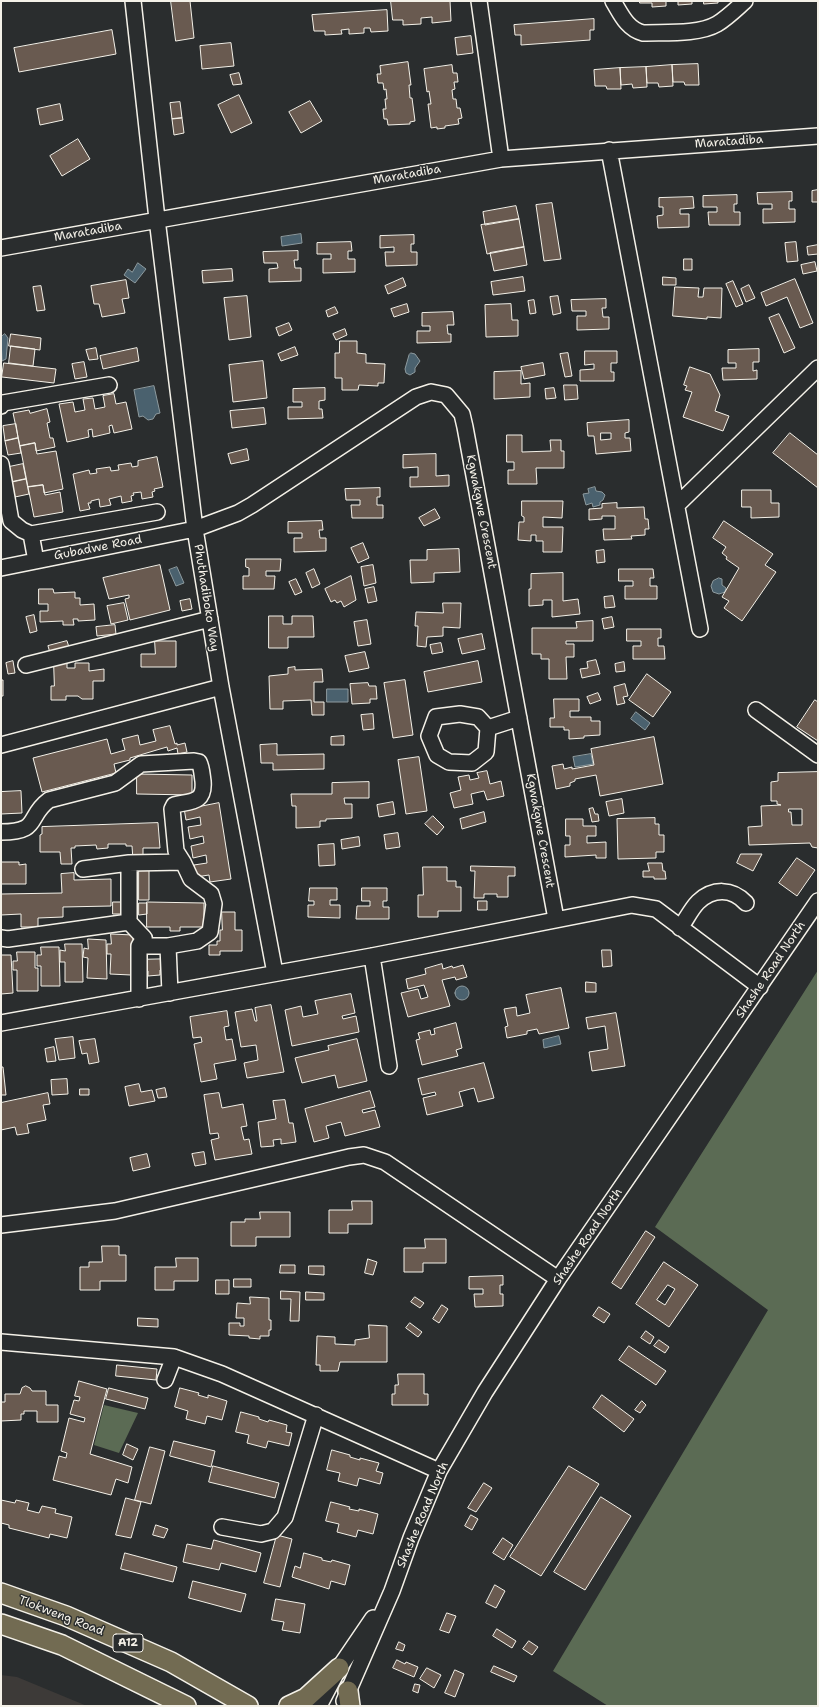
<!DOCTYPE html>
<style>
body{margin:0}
#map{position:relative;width:819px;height:1707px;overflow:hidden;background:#2a2d2e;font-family:"Shantell Sans",sans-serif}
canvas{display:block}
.frame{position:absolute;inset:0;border:2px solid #f4f1e8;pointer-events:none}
</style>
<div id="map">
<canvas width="819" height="1707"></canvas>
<div class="frame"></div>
</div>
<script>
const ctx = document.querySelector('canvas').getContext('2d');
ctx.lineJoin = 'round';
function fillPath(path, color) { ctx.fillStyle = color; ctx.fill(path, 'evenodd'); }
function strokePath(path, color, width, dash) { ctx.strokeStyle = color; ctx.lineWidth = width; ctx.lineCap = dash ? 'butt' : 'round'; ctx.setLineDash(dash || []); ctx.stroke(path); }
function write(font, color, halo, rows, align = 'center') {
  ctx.font = font + ' "Shantell Sans",sans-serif'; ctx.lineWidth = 3; ctx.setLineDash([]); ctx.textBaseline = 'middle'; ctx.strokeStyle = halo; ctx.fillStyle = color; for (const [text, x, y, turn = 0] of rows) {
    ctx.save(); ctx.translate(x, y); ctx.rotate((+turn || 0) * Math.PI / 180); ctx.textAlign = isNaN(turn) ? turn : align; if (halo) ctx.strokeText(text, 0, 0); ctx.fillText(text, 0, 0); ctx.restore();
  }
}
fillPath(new Path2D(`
 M1 1675 17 1677 87 1706H1Z`), '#3d3a38');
fillPath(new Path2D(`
 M818 970V1706H608L553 1671 768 1310 655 1227Z
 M104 1405 138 1413 119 1453 94 1445Z`), '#5b6b54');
const water = new Path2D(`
 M301 234 302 243 282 246 281 237Z
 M138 263 146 269 135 283 124 275 128 269 132 272Z
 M5 334 8 338 6 359 2 361 1 337Z
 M411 353 415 354 420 361 415 368V372L410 375 406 373 405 369 409 355Z
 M154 386 160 413 156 414 153 419 148 420 143 416 139 417 134 390Z
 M595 487 596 491 602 492 605 495 603 500 600 502V505L593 507 592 503 586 505 583 494 589 493 588 489Z
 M177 567 184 583 176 586 169 570Z
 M719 578 722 579V585L726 588 725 592 719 594 713 592 711 586 713 581Z
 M327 689H348V702H327Z
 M636 712 650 723 645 730 631 719Z
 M591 754 593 764 575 767 573 757Z
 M455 993a7 7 0 1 1 14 0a7 7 0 1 1-14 0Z
 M559 1036 561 1044 544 1048 543 1040Z`);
fillPath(water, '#4a616e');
strokePath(water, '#8e9b9f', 1);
const building = new Path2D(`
 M171 1H190L194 38 176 41Z
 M391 1H450L451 21 432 23V17L421 18V24L403 25V20H393Z
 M640 1H666V6L652 7V3H640Z
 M666 1H692V4L678 5V1Z
 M704 1H718V3L704 4Z
 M387 10 388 31 371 32 370 28H364V33L349 34V29L341 30 342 34 325 35V31H314L312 15Z
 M594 19V30H590V40L521 45V35H515L514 25Z
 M112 30 116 54 19 72 14 48Z
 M471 36 473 53 457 55 455 38Z
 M231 43 234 66 202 69 200 46Z
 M408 62 411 85H409L410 98H412L415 121 410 122V124L388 125 387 119H384L383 109H386L385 99H387L386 89 384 90 383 83H378L377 74H381L380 66Z
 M698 64 699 85H685L684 82H673L672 65Z
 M452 65 453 73H457L458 82H454L455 89 452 90 453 99H456L457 108H460L462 118 458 119 459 124 445 126V128L437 129V127L431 128 428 104H431L429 91 427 92 424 69Z
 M672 65 673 86 659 87 658 83H647L646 67Z
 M646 67 647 87 633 88 632 84 621 85 620 68Z
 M620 68 621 89H607L606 86H595L594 70Z
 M239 73 242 84 233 85 230 75Z
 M239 95 252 123 231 133 218 105Z
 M310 101 322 121 301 133 289 112Z
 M180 102 182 118 172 119 170 103Z
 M60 104 63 120 40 125 37 109Z
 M182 118 184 133 174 135 172 119Z
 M78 139 90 159 62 176 50 156Z
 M818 190V202H812V191Z
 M792 192V201H789V209H795V222L763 223V209H772V204H758L757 193Z
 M737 195V204H734V212H740V225H709L708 212H717V207H703V196Z
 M693 197 694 208 680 209V214H689V227L658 228 657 216 663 215V207H659V198Z
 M552 203 561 259 544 261 536 205Z
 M516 206 519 219 485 225 483 212Z
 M519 219 524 247 487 254 481 225Z
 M414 235V244H411V252H417V265L386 266 385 252H394V247L380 248V236Z
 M351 242 352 251H348V259H355V272L323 273V259H331V254H317V243Z
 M796 242 798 261 787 262 785 243Z
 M818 245V254L808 255 807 247Z
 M524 247 527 265 494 271 490 253Z
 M298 251V260H294L295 268H301V281L269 282V269L278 268 277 263H264L263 252Z
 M684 259H692V270H684Z
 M815 262 817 271 803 274 801 265Z
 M232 269 233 281 203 283 202 271Z
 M523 277 525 291 493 295 491 282Z
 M663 277 676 278V285H663Z
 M403 278 406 286 388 294 385 286Z
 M795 279 813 323 800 328 787 297 766 306 761 293Z
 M126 280 129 298 122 299 125 313 102 317 99 304H94L91 286Z
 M733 281 743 304 736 307 726 284Z
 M749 285 755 298 746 302 741 289Z
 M41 286 45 310 37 311 33 287Z
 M675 287 699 288 698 297H703L704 288H722L721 318 707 317V319L673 316Z
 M247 296 251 337 229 340 224 298Z
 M558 296 561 313 553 315 550 297Z
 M606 299V308H602L603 317H609V329L577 330V316H586V311H572L571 300Z
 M534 300 536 313 530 314 528 301Z
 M407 304 409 312 394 317 391 309Z
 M511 304 512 320H518V336L486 337 485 305Z
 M335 307 338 313 328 317 326 311Z
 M453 312 454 325H447L448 334H451V342L417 343V331H430V326H422V313Z
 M779 314 795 348 784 353 769 318Z
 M289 323 292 330 279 336 276 328Z
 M345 329 347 335 336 340 333 334Z
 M11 334 41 338 40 350 9 346Z
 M340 341H357V353L366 354V363L385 364 384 383H378V386L359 385 358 390H342V378H335V353H339Z
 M11 346 35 349 33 366 9 363Z
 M295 347 298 355 281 361 278 354Z
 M96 348 98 359 89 360 86 350Z
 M137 348 139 361 103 369 100 356Z
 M759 349V362H753V371L757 370V379L723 380 722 368H736V363H728V350Z
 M585 351H617V363H611V372H614V381H580V370L594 369V364L585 365Z
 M568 353 572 376 565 377 560 354Z
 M263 361 267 398 233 402 229 365Z
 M84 362 87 377 75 379 72 364Z
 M4 363 56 369 54 383 2 377Z
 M543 363 545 375 524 379 521 367Z
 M690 367 710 374 720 395 715 411 729 416 723 431 683 417 692 392 685 390 687 386 684 385Z
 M521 371V384L530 383V397L494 399V372Z
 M564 385H577L578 399 565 400Z
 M325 388V400L319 401V409H322L323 418 288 419V407H302V402H293V389Z
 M554 388 556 398 546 399 545 389Z
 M114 394 116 404 126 402 132 429 114 433 112 425 109 426 110 433 93 437 92 429 88 430 89 437 67 442 59 404 73 402 75 412 85 410 83 399 93 398 95 409 105 407 103 396Z
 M264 408 266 424 232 428 230 411Z
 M47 409 50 422 47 423 50 438H53L55 447 36 451 35 443 20 446 13 413 29 410 30 413Z
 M629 420V432L625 433V438H630L631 451 596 454 594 436H588L587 423ZM601 433H611V439L601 440Z
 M16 424 18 438 5 441 3 426Z
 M790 433 818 455V488L773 453Z
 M507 435H522V452L551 451 550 440H561V451H564V468H536L537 484H508V470H514V462H507Z
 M18 438 21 453 8 455 5 441Z
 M35 443 37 454 56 451 63 489 44 493 43 485 28 487 20 446Z
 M247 449 249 460 231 464 228 454Z
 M436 454V476L449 475V486L410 487V477H418V467L403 468V455Z
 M157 457 163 487 154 489 155 491 152 492 153 497 142 499 141 492 133 493 134 495 131 496 132 501 122 503 121 496 109 499 111 505 100 507 99 499 91 501V503H88L90 509 80 511 73 474 89 470 90 474 97 473 96 469 110 467 111 471 119 470 118 465 131 463 132 467 138 466V461Z
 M23 464 26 479 12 482 9 467Z
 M26 479 29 494 15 497 12 482Z
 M43 485 45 495 60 492 63 512 34 517 28 487Z
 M380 488V497H377V505H383V518H352L351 505H360V500H346L345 489Z
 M742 490H771V503H779V517L751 518V507H742Z
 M522 501H563L562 518 543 517V527H563L562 552H543V541H536V535H531V541L518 540 519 522H524V517L522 516Z
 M617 503V508L644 507 645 519H648L649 529H645V535L631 536 632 539 604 540 603 529H615V516H602V519L589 520V509L602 508V504Z
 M435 509 440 518 424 526 419 518Z
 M322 521 323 530H319L320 538H326V551L294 552V538H302V533H288V522Z
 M724 521 773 554 765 565 776 572 742 621 724 608 729 601 722 597 739 568 726 559 727 557 722 553 726 547 713 538Z
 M363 543 369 558 358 563 351 548Z
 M459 549 460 572 434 573V582L411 583 410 560H427V550Z
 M604 550 605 562 597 563 596 551Z
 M246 559H281L280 571H266V576H275L274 589H243V576H249V568L246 567Z
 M160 565 170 610 130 620 125 599 129 598V595L109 599 103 578Z
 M373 565 376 583 364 586 361 567Z
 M314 569 320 584 312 588 306 573Z
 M619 569H653L654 578H650V586H657V599H625V586H633V581H619Z
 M563 573V601L578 599 580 614 552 617V600H543V605L529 606V589H531V574Z
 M351 576 356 600 344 607 341 601 337 603 335 600 331 602 325 589Z
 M296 579 302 592 295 595 289 582Z
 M374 587 377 601 368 603 365 589Z
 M39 589H53L54 593 75 592V598H80V605L94 604 95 620 78 621V619H73L74 625H63V621L40 622V611H48V604H39Z
 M613 596 615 607 605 608 604 597Z
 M190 599 192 609 182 611 180 601Z
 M124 603 128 620 111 624 107 606Z
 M443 603H461L460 628 443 627V636L427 637 426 647 417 646 418 626H415L416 612 443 613Z
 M34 615 37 631 30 633 26 617Z
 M269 616H283V624H292V616H313L314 637H288V648H269Z
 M612 617 614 627 604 629 602 619Z
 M367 620 371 644 358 646 354 622Z
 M593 621V641H566V644H574V657H566L567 679H549V659H541V654H532V628H577L576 622Z
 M115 625 116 634 97 636 96 627Z
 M627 629H661V638H658V646H664L665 659H633V646H641V641H627Z
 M482 634 485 649 462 654 458 639Z
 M67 641 69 647 50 653 48 646Z
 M155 641H176V667H141V654H155Z
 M441 643 443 652 432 654 430 645Z
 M365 652 369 668 349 672 345 656Z
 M596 660 600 674 582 678 580 669 588 668 587 662Z
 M13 661 15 673 8 674 6 663Z
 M478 661 482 682 428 692 424 672Z
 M624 662 625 671 616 672 615 664Z
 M54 663H67V668H75V663H89V671L104 669V681H93V699H82L78 696H66V700H51V686H54Z
 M295 667V670L322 669 323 682H314V702H324V715H312L311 700 283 701V709H270L269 676 288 674V668Z
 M647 674 671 692 653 717 629 700Z
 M1 680H3V696H1Z
 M405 680 413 735 393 738 384 683Z
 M368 683 369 686H376L377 699H370V703L352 704 350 684Z
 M625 684 628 696 623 697 625 703 617 705 614 687Z
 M598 693 601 700 590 704 587 697Z
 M554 699H579V711H570V717H591V721H600V735L584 736V738L569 739V730H564V727H550V718H554Z
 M815 700 818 702V741L797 727Z
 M373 714 374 729 363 730 361 715Z
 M170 726 175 744 177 743V745L185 743 187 752 178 754 177 748 168 751 167 747 160 749 130 758V760L114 764 116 773 42 792 33 758 107 739 111 754 125 750 122 739 138 735 140 745 156 741 153 730Z
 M344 736V745H331V737Z
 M654 737 663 784 600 796 596 775 575 779V781L570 783V786L556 789 552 766 563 764 564 769 572 767V769L594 765 591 749Z
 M277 744V755L324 754V769L273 770V763H261L260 745Z
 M419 757 427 811 406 814 398 760Z
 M487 771 490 784 501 781 504 796 487 800 484 791 471 794 473 804 454 808 450 793 461 790 458 777 469 775 470 780 479 778 477 773Z
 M818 772V848L812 847 810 843 749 845 748 827 762 826 761 806 781 805 777 804V801H771V782L778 781V773ZM789 809H802V825H792L791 812H789Z
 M137 774 192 775V795L137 794Z
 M369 782V798H344L345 804H352V818L326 819V821H320V827L296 828V806H292L291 794H332V783Z
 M21 791 22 813 1 814V792Z
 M622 799 624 813 609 816 606 802Z
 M393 802 395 814 379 817 377 805Z
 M219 803 231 879 210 882 209 875 196 877 194 865 207 863 206 855 193 858 191 846 204 843 203 836 190 839 188 827 201 825 200 817 186 820 184 808 200 805V806Z
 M593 808 595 814H598L599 821 592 822 589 809Z
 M484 812 486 822 462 829 460 819Z
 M433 816 444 827 437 835 425 824Z
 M655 818V824H659V835H664V852H656V858L618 859 617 819Z
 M566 819H583V826H596V836H587V843L606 842V858H596V855L565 857V845H570V836H566Z
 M158 823 160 848H143V860H133L132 846H126V844H108V848L97 849 96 845 75 846V848H71L72 864H61L60 852H40V835L42 834V827Z
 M398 833 400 847 386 849 384 835Z
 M359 837 360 846 342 849 341 840Z
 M334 844 335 865 319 866 318 845Z
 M741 854H762L753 871 737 863Z
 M797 858 815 870 797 896 779 883Z
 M1 862H19V865L26 864V884H1Z
 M648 863H662L663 871H665L666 879H654V877H643V871H649Z
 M471 866 515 867V876H508V897H497V894H484V898H474L475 871H471Z
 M423 867H447V881H456V887H461V911H438V917H418V895H423Z
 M139 870H149V900H139Z
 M74 873V880L111 879V906L63 907V917L38 918V927H21V914L1 915V894L62 893 61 874Z
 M310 888H337V900H330V905H340V918L308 917V905H314V901H309Z
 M362 888H387V901H383V907H389V919H356L357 906H370V901H362Z
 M478 901H487V910H478Z
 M113 902H121V914H113Z
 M147 902 204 903V927H180V931H170V927H147Z
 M139 903H147V914L139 915Z
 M222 912H235V930H242V951H220V955H209V945H217V941H220V930H222Z
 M111 934 133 935V946H131V975L110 974 111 954H107V944H111Z
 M88 939 106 940 107 979 87 978 88 958 83 957 84 948 88 949Z
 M65 944H82L83 982H65V962H60V950L65 951Z
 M41 947H59L60 986H41V966H37V955H41Z
 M602 950H611L612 966 603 967Z
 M17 952H35V968H38V991H17V970H13V961H17Z
 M1 955H11L13 993 1 994Z
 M175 959V970H160V975L148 976V971H132V960Z
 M442 964 443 969 452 966 453 968 463 965 467 977 456 980 455 977 442 980 450 1006 408 1017 401 993 418 989 421 999 428 997 424 985 408 989 406 979 426 974 425 969Z
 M586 982 596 983V992H586Z
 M561 988 569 1028 539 1034 537 1029 527 1031V1034L507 1038 505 1027 508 1026 504 1009 516 1007 517 1016 530 1013 526 995Z
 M351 994 355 1013 342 1016 343 1019 356 1016 359 1032 292 1046 285 1010 301 1006 303 1017 318 1014 315 1001Z
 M271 1005 284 1072 247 1078 244 1063 258 1060 256 1045 241 1047 235 1012 252 1009 255 1021H257L255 1008Z
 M227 1011 229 1026 224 1027 226 1040 232 1039 236 1060 214 1064 217 1079 201 1082 194 1044 202 1042 201 1037 193 1038 190 1017Z
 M616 1013 625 1066 592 1071 589 1052 608 1049 605 1026 588 1029 586 1018Z
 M456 1023 462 1048 456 1050 458 1056 422 1065 416 1040 420 1039 418 1033 430 1030 431 1035 435 1034 434 1029Z
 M73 1037 75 1058 59 1060 55 1039Z
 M95 1039 99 1062 89 1064 87 1053 82 1054 79 1041Z
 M357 1039 367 1081 338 1088 335 1075 302 1083 295 1058 329 1050 328 1046Z
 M54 1047 56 1061 47 1062 45 1049Z
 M484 1063 494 1098 478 1102 474 1088 459 1092 463 1106 427 1115 423 1098 436 1095 435 1092 422 1095 418 1079Z
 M1 1067H3L6 1095H1Z
 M67 1079 68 1094 52 1095 51 1080Z
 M139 1084 141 1092 152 1090 155 1101 129 1106 125 1087Z
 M165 1088 167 1097 158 1098 156 1090Z
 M80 1089H89V1095H80Z
 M370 1091 375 1107 362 1110 363 1113 375 1110 380 1127 345 1136 341 1122 326 1126 329 1138 314 1142 305 1109Z
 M48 1093 50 1104 43 1105 46 1120 27 1124 29 1133 17 1135 15 1127 1 1130V1103Z
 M219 1093 222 1108 243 1104 247 1126 241 1127 244 1140 249 1139 252 1154 215 1160 211 1140 219 1138 218 1133 210 1134 204 1095Z
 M285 1100 289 1123H293L296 1142 281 1144V1139L273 1140 274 1146 261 1147 258 1122 276 1119 273 1101Z
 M204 1152 206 1164 195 1166 192 1154Z
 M147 1154 150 1167 133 1171 130 1158Z
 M352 1201H372V1224H348V1233H329V1210H352Z
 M260 1212H290V1237H256V1246H231V1222H245V1219H260Z
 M646 1231 655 1237 621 1289 612 1283Z
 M425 1239H446V1263H423V1272H404V1248H425Z
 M102 1246H119V1255H126V1281H100V1290H80V1267H89V1262H102Z
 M176 1258H198V1281H174V1290H155V1267H176Z
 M368 1259 377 1262 373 1275 365 1273Z
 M664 1262 698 1285 669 1327 636 1304ZM668 1285 675 1289 665 1305 657 1300Z
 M281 1265H295V1273H280Z
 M309 1266H324V1275L309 1274Z
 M503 1276V1285H500V1294H503V1306L475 1307 474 1294H483V1289H469V1277Z
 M234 1279H251V1287H234Z
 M216 1280H229V1294H216Z
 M281 1291 300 1292 299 1321H290L291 1299H281Z
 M306 1292 324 1293V1300H306Z
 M250 1297 269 1298V1320H271V1330H269V1336H260V1339L249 1338V1336L229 1335V1323H240V1326H244V1318H236L237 1303 250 1304Z
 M415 1297 424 1303 420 1308 411 1302Z
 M442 1305 448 1309 439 1323 433 1319Z
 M599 1307 610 1314 604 1323 593 1316Z
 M138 1318 158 1319V1327L138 1326Z
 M410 1323 422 1332 418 1337 406 1328Z
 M369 1325 387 1326V1362H340L338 1371H320V1365H316L317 1336 335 1337V1344L355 1345V1340L369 1338Z
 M646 1331 654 1337 650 1344 641 1338Z
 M659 1340 669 1347 665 1353 654 1346Z
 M629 1346 666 1371 656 1385 619 1360Z
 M117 1365 157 1369 156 1380 116 1376Z
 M398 1374H424V1394H428V1405H392V1394H395V1385H398Z
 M79 1381 107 1389 90 1454 132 1467 128 1483 116 1479 111 1495 53 1480 59 1456 66 1458 67 1453 61 1451 69 1418 84 1422 85 1418 70 1414 74 1400 79 1401 80 1397 75 1396Z
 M26 1386 30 1388 32 1391H46V1405H58V1422H37V1411H24V1414H21V1420L1 1421V1402H5V1394H20L22 1388Z
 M109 1388 148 1398 145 1409 106 1399Z
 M180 1388 199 1393 198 1395 208 1398V1395L227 1401 222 1420 207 1416 205 1424 186 1419 188 1411 175 1407Z
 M602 1395 634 1419 624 1432 593 1408Z
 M642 1401 646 1405 640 1413 635 1410Z
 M241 1412 259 1417V1419L268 1422 269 1420 287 1425 286 1432 292 1433 289 1446 268 1441 266 1448 247 1443 249 1435 236 1432Z
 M174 1441 215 1451 211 1467 170 1456Z
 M127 1444 138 1449 133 1460 123 1455Z
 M150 1447 165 1451 151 1504 135 1500Z
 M332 1450 350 1455V1457L360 1460V1458L379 1463 376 1471 383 1473 380 1484 359 1478 357 1486 338 1481 340 1473 327 1470Z
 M213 1466 279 1483 275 1498 209 1482Z
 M569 1466 599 1484 541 1576 510 1557Z
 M484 1483 492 1488 476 1512 468 1508Z
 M601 1497 631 1516 585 1590 554 1572Z
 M126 1498 141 1502 131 1538 116 1535Z
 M1 1500 15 1503 16 1500 29 1503 27 1510 39 1513 42 1506 56 1509 55 1513 72 1517 67 1538 50 1534 49 1538 9 1528V1525L1 1523Z
 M331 1502 350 1507 349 1509 359 1511V1509L378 1514 373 1534 358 1530 356 1537 337 1532 339 1524 326 1521Z
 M471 1515 478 1519 472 1530 465 1526Z
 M156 1525 168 1529 164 1538 153 1535Z
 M277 1535 292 1539 280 1587 264 1583Z
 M503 1538 513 1545 504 1560 493 1553Z
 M214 1540 261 1553 256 1572 221 1563 219 1570 183 1562 187 1544 211 1549Z
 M125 1553 177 1567 173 1582 121 1569Z
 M304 1553 322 1558V1560L331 1562 332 1560 350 1565 345 1585 331 1581 329 1589 292 1577 295 1566 300 1568Z
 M193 1581 246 1594 241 1612 189 1598Z
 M495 1585 505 1591 496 1608 486 1603Z
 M276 1599 305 1604 300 1633 282 1630 284 1622 272 1620Z
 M447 1613 456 1616 449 1633 440 1630Z
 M497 1629 516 1641 512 1648 493 1636Z
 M529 1641 538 1647 532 1655 523 1649Z
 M399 1642 405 1645 403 1651 396 1649Z
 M397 1660 405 1664 406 1662 418 1667 414 1677 393 1668Z
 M494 1666 517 1676 514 1682 491 1672Z
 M427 1668 441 1675 434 1688 420 1679Z
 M455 1670 464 1674 455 1697 445 1693Z
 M415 1684 420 1685 418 1693 413 1691Z`);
fillPath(building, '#695a50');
strokePath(building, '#f4f1e8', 1);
const minor = new Path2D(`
 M133 1 157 219 195 529 221 687 275 973
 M479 1 501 159
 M613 1C621 14 627 29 643 33 664 32 698 35 717 24 727 18 736 9 745 1
 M609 150 700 629
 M1 248 501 159 818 136
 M1 406 3 403 109 385
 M1 464 11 521 22 530 31 534 36 561
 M677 505 818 368
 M31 534 157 512
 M1 568 195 529 238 513 252 505 416 397 431 392 446 395 462 414 465 427 556 919
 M26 665 210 619
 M756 710 818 755
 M460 714 478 717 488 728 486 752 472 763 449 762 437 755 429 736 436 717Z
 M488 728 519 718
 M1 745 221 687
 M1 832C41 832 26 817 49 800L115 783 141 764 194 761 199 762C202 768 202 775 203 781 205 804 190 801 174 805L172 809 176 851 183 862 191 879 211 894 214 904 210 932 197 941 168 946H139
 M129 863V922
 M83 869 129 863 183 862
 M680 928C686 920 691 909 698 902 713 888 732 888 746 903
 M1 938 8 939 129 922 144 938 139 946V999
 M168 946 170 993
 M372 956 389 1066
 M1 1023 372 956 632 905 656 909 760 987
 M1 1225 115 1211 349 1157 364 1155 385 1162 558 1279
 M1 1342 174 1357 222 1374 439 1471
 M165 1380 174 1357
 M222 1527 261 1534 273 1531 285 1517 316 1415
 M344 1701 392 1591 411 1538 439 1471 485 1392 558 1279 818 901
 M319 1706 339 1668 373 1618`);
const major = new Path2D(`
 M1 1593 66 1616 171 1662 248 1706
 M1 1624 62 1645 186 1706
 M348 1691 350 1706
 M289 1706 306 1698 339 1668`);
strokePath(minor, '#f4f1e8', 18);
strokePath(major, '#f4f1e8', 22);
strokePath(minor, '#2a2d2e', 15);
strokePath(major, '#726b52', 19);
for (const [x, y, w] of [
 [128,1643,30]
]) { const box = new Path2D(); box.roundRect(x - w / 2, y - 9, w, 18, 3); ctx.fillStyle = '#2a2d2e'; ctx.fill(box); strokePath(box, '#f4f1e8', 1); }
write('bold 11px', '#f4f1e8', null, [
 ["A12",128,1643]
]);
write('12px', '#f4f1e8', '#2a2d2e', [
 ["Maratadiba",729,142,-4],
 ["Maratadiba",407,175,-10],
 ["Maratadiba",88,232,-10],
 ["Kgwakgwe Crescent",481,512,79],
 ["Gubadwe Road",98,548,-11],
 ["Phuthadiboko Way",206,598,81],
 ["Kgwakgwe Crescent",540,831,80],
 ["Shashe Road North",771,970,-56],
 ["Shashe Road North",588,1237,-56],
 ["Shashe Road North",423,1515,-67],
 ["Tlokweng Road",61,1616,21]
]);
</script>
